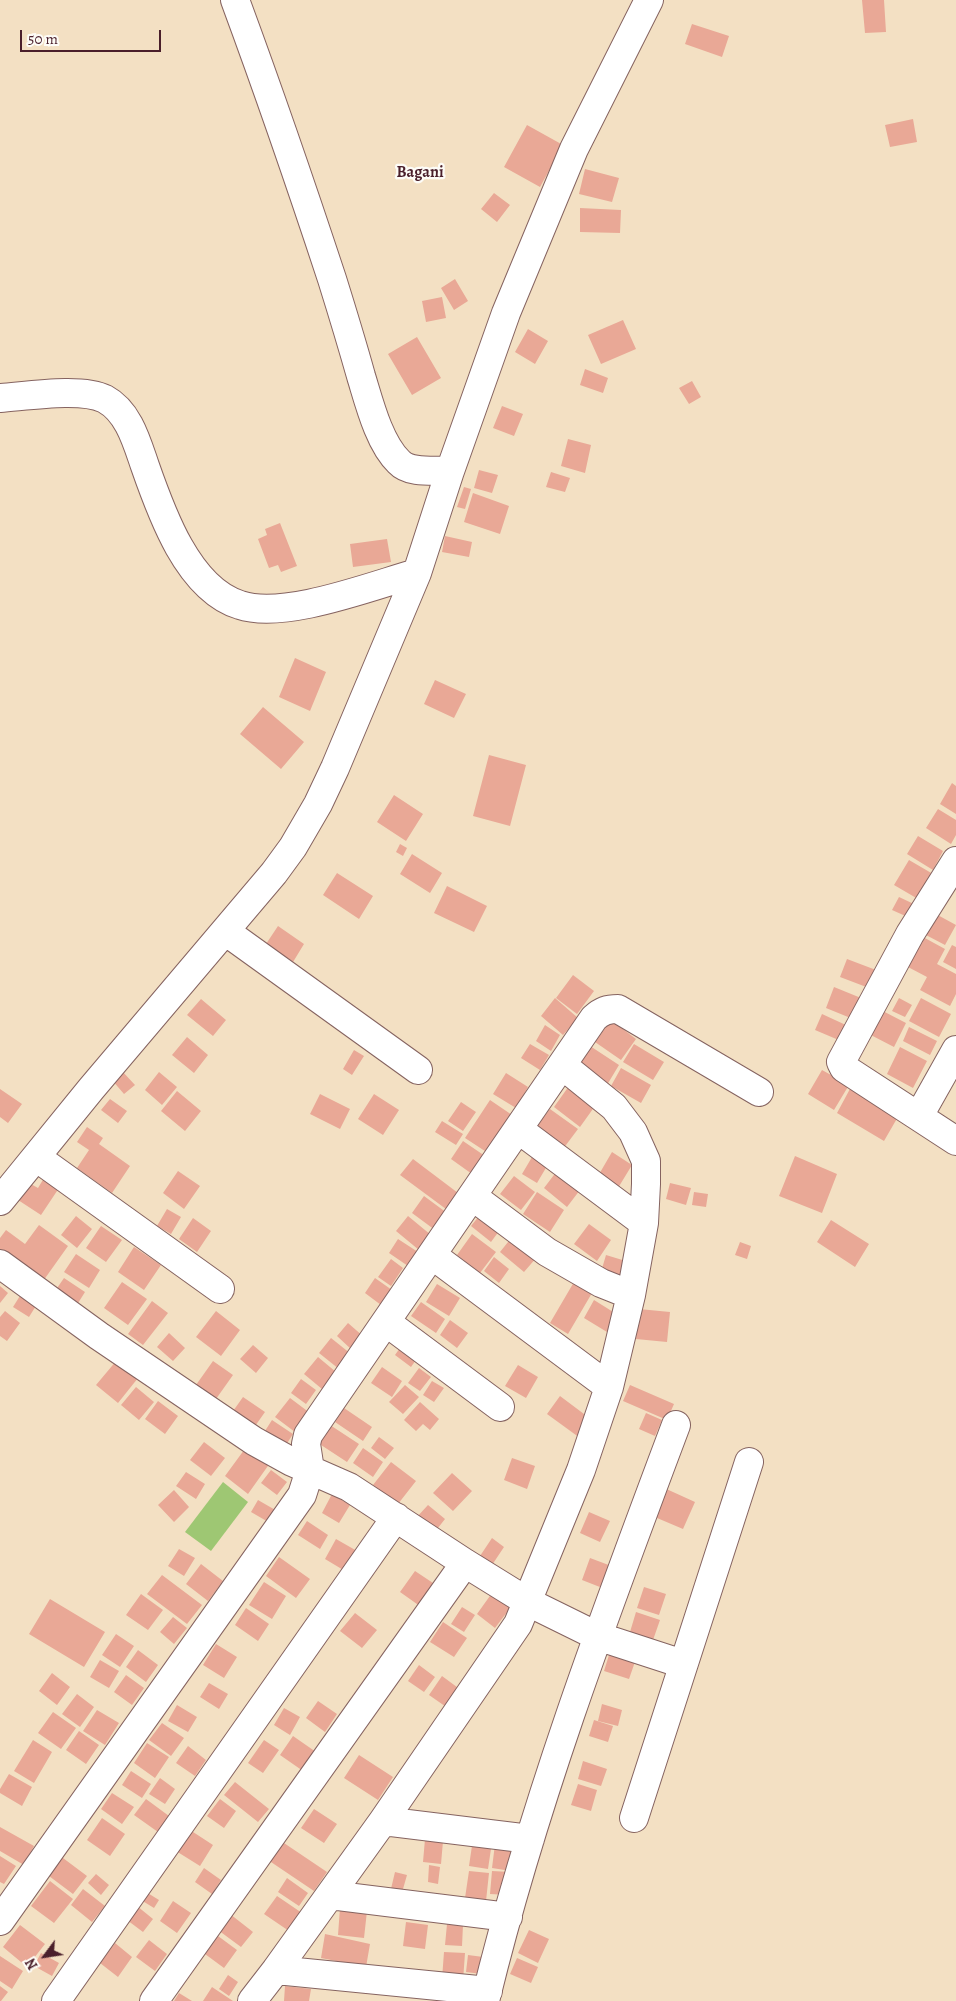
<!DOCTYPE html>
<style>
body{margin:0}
#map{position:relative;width:956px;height:2001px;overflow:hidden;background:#f3e0c3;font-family:Alegreya,serif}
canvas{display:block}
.north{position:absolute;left:20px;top:1931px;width:50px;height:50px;-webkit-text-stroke:4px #fdfcf7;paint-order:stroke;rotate:239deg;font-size:14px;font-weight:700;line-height:20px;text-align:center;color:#4a1f2b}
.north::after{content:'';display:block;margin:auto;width:18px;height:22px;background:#4a1f2b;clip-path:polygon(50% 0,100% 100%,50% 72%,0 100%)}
.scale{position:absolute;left:20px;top:30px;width:141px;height:22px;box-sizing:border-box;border:2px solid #4a1f2b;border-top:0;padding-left:6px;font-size:15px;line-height:18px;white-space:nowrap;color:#4a1f2b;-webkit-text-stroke:4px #fdfcf7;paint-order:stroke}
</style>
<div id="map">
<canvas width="956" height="2001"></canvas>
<div class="north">N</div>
<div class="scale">50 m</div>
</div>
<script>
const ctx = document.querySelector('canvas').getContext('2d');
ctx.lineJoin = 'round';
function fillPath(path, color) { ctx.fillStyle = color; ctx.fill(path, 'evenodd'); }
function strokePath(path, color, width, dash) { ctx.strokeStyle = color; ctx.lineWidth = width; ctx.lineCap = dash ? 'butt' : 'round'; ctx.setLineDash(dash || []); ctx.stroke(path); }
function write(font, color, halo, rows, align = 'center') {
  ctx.font = font + ' Alegreya,serif'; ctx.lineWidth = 4.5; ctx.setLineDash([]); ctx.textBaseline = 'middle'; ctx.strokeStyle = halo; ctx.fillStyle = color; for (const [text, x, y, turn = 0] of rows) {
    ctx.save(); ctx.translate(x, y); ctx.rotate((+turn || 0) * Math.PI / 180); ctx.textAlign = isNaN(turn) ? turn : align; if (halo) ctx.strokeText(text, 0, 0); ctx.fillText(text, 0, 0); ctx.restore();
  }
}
fillPath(new Path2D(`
 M223 1482 248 1502 211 1551 185 1532Z`), '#9ec773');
fillPath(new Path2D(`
 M862 0H884L886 32 865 33Z
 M692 24 729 36 722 57 685 44Z
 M913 119 917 142 890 147 885 125Z
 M527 125 563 145 540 187 504 167Z
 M585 169 619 178 612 202 579 194Z
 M494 193 510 205 497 222 481 209Z
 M580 208 621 210 620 233 580 232Z
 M455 279 468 301 454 310 441 288Z
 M442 297 446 318 426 322 422 301Z
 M623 320 636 349 601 364 588 335Z
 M528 329 548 341 535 364 515 352Z
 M417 337 441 378 412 395 388 354Z
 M585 369 608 378 603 393 580 385Z
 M692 381 701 397 689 404 679 388Z
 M502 406 523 414 514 436 493 428Z
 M568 439 591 445 585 473 561 466Z
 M479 470 498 475 492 493 474 488Z
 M551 472 570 478 565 492 546 487Z
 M464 487 471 489 465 509 457 507Z
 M473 493 509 506 500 534 464 522Z
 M280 523 297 566 281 572 278 565 269 568 258 539 267 535 265 529Z
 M445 536 472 542 469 557 442 552Z
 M387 539 391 562 353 567 350 544Z
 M295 658 326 672 310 711 279 697Z
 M435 680 466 694 454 718 424 704Z
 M263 707 304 742 281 769 240 734Z
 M489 755 526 765 510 826 473 816Z
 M952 783 956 786V814L940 804Z
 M394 795 423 814 406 841 377 822Z
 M938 809 956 820V835L951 844 926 828Z
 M918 836 943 851 933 870 907 854Z
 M400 844 407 848 403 856 396 852Z
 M412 854 442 873 430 893 400 874Z
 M909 860 933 874 918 899 894 885Z
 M337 873 373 896 359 919 323 895Z
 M447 886 487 906 474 932 434 913Z
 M899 897 916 905 910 918 892 910Z
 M934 913 956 925 945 945 924 934Z
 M278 926 304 944 293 962 288 958 282 967 266 944Z
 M923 937 945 949 937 964 956 974V994L950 1006 920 990 927 977 908 967Z
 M952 945 956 947V969L943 962Z
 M847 959 876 970 869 988 840 977Z
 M573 975 594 991 577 1014 556 998Z
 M834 987 861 998 853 1019 826 1008Z
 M555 998 578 1018 563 1035 541 1016Z
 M899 998 912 1005 905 1017 892 1011Z
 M921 998 951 1014 939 1037 909 1021Z
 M201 999 226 1020 213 1036 187 1015Z
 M877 1008 906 1023 894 1047 865 1032Z
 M822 1014 848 1026 841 1041 815 1030Z
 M611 1020 636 1039 621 1060 595 1042Z
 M545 1025 560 1035 551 1051 536 1041Z
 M909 1027 937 1041 930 1055 903 1041Z
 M187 1037 208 1055 194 1073 172 1055Z
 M530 1044 549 1055 540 1070 521 1058Z
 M634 1044 664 1062 653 1080 623 1062Z
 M590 1046 619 1065 607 1085 577 1067Z
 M900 1047 927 1061 913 1088 887 1074Z
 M354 1050 364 1056 352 1075 343 1069Z
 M621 1068 651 1085 641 1103 611 1086Z
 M822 1070 849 1085 834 1110 808 1094Z
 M122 1071 135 1085 124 1094 112 1080Z
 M159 1072 177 1087 162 1105 145 1090Z
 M506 1073 528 1087 516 1108 493 1094Z
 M569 1086 595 1106 580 1127 554 1107Z
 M851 1087 899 1115 884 1141 837 1113Z
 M0 1089 22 1104 8 1123 0 1117Z
 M177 1091 201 1111 185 1131 161 1111Z
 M320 1094 350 1109 340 1129 310 1114Z
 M374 1094 399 1110 383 1135 358 1119Z
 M110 1099 127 1111 118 1123 101 1110Z
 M490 1100 515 1117 491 1155 465 1138Z
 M461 1102 476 1112 463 1131 448 1121Z
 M550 1109 578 1129 563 1149 535 1128Z
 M442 1121 463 1134 456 1145 435 1132Z
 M87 1127 103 1138 99 1144 130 1166 112 1193 77 1168 89 1150 77 1142Z
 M463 1141 485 1156 472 1174 451 1159Z
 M535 1152 550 1161 537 1183 522 1174Z
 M612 1152 632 1165 618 1188 598 1176Z
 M795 1156 837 1174 822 1213 779 1196Z
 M413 1159 462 1196 450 1212 400 1175Z
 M560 1167 583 1186 567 1207 544 1188Z
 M178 1171 200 1186 184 1209 163 1193Z
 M514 1176 535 1192 521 1210 500 1194Z
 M44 1178 59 1188 41 1215 18 1200 29 1183 38 1188Z
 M670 1183 691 1188 686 1205 666 1199Z
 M537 1192 564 1210 550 1232 523 1214Z
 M694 1192 708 1194 706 1207 692 1205Z
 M424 1196 447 1213 435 1230 412 1213Z
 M167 1209 181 1217 171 1234 157 1226Z
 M483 1211 502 1227 491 1242 471 1226Z
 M76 1216 92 1229 77 1248 61 1235Z
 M408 1216 431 1235 419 1250 396 1231Z
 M193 1218 211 1231 197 1252 179 1239Z
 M831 1220 869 1244 855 1267 817 1242Z
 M589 1224 611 1240 597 1261 574 1244Z
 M39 1225 68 1246 41 1284 0 1254V1238L6 1230 25 1244Z
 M101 1226 122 1240 106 1262 86 1248Z
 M472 1234 496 1252 480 1273 457 1255Z
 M512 1237 537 1257 524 1272 500 1252Z
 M398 1239 418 1252 408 1266 389 1253Z
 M740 1242 751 1246 747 1259 735 1255Z
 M134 1247 161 1265 144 1290 118 1272Z
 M76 1254 100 1270 89 1288 64 1272Z
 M606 1255 629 1262 624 1279 601 1272Z
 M494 1257 509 1269 499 1283 484 1271Z
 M391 1259 403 1268 391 1286 378 1277Z
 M64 1278 85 1292 75 1308 53 1294Z
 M375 1278 392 1290 381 1305 365 1293Z
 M122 1282 147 1299 128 1325 104 1308Z
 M574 1282 592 1293 568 1334 550 1323Z
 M437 1284 460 1298 449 1316 426 1302Z
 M0 1286 8 1293 0 1303Z
 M23 1291 39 1301 29 1317 13 1307Z
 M594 1300 618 1315 607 1332 584 1318Z
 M152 1301 168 1313 143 1345 128 1334Z
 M421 1302 445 1319 436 1333 411 1316Z
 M639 1309 670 1312 667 1342 636 1339Z
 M5 1311 20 1323 7 1341 0 1336V1317Z
 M216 1311 240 1330 221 1356 196 1337Z
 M450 1320 468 1333 457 1348 440 1335Z
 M348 1323 364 1337 352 1350 337 1336Z
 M169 1333 185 1348 173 1361 157 1347Z
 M331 1338 351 1354 339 1369 319 1353Z
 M253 1345 268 1358 256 1373 240 1359Z
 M402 1345 418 1357 411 1367 395 1355Z
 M318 1357 336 1372 322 1389 304 1374Z
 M117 1360 138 1378 118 1403 96 1385Z
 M213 1361 233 1375 216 1399 196 1385Z
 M518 1365 538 1377 526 1398 505 1386Z
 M382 1367 402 1381 392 1397 371 1383Z
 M419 1368 431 1377 420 1391 408 1383Z
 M301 1379 316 1390 306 1404 291 1393Z
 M432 1381 444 1388 434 1402 423 1395Z
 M405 1385 419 1397 403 1414 389 1402Z
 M630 1385 674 1404 667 1420 623 1401Z
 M136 1387 154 1402 139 1420 121 1405Z
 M560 1396 592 1420 580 1438 547 1414Z
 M243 1397 265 1412 253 1429 231 1414Z
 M290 1398 310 1413 295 1432 275 1417Z
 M158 1401 178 1416 165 1434 145 1419Z
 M420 1402 439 1419 430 1430 423 1424 416 1431 404 1420Z
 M344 1408 372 1427 363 1441 335 1422Z
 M646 1413 662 1420 655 1436 639 1429Z
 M272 1420 293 1434 284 1448 263 1434Z
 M330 1425 359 1444 347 1462 318 1443Z
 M379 1437 394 1448 385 1459 371 1448Z
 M204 1442 225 1458 211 1476 190 1460Z
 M247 1446 270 1463 248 1494 225 1476Z
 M363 1448 383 1462 373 1477 353 1463Z
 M512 1458 535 1466 527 1489 504 1480Z
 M391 1462 416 1481 398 1504 373 1485Z
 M271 1470 287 1482 277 1495 261 1483Z
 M186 1472 205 1484 196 1499 176 1486Z
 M452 1473 472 1491 453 1511 433 1493Z
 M662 1487 695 1502 683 1529 650 1515Z
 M174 1490 189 1507 174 1522 158 1505Z
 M332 1494 350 1505 339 1523 322 1513Z
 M258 1500 277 1511 270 1523 251 1512Z
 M428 1505 445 1519 434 1533 416 1518Z
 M589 1512 610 1521 600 1542 580 1533Z
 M307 1521 328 1535 320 1549 298 1535Z
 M492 1538 504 1547 490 1568 478 1559Z
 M336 1539 357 1551 345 1571 325 1559Z
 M179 1549 195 1558 184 1576 168 1566Z
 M279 1557 310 1579 296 1598 266 1576Z
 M590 1558 614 1567 605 1589 582 1580Z
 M201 1564 223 1581 208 1601 186 1584Z
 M415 1571 439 1587 424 1609 400 1592Z
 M162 1575 202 1605 187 1624 147 1594Z
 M264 1582 286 1596 272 1619 249 1605Z
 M644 1587 666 1594 659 1615 637 1608Z
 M492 1593 511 1607 495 1628 477 1614Z
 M141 1594 163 1610 148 1630 126 1615Z
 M50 1599 105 1632 84 1667 29 1634Z
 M462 1607 475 1615 464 1632 451 1624Z
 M246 1608 269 1624 258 1641 235 1625Z
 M636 1612 660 1620 653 1640 630 1632Z
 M355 1613 377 1630 362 1648 340 1631Z
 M173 1617 187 1628 174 1644 160 1632Z
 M443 1622 467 1638 454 1657 430 1642Z
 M116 1634 134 1646 120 1667 102 1655Z
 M216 1644 237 1657 224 1678 203 1665Z
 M138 1650 158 1665 146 1682 126 1667Z
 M621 1650 637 1656 629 1679 604 1671 609 1655 619 1658Z
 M100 1660 119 1671 109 1688 90 1677Z
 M419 1665 435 1677 424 1692 408 1681Z
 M52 1673 70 1687 57 1705 39 1691Z
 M126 1675 144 1688 132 1705 114 1692Z
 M442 1676 465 1693 452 1711 429 1695Z
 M209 1683 228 1694 219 1709 200 1697Z
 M77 1694 94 1707 80 1727 62 1714Z
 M318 1701 337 1714 325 1732 306 1718Z
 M602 1704 622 1710 618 1726 598 1721Z
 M177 1705 197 1717 188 1732 168 1721Z
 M284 1708 300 1717 290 1735 274 1725Z
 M97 1710 119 1723 105 1745 83 1731Z
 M53 1712 76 1728 61 1749 38 1733Z
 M594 1720 613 1726 608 1742 589 1736Z
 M162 1723 184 1738 171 1756 149 1740Z
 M79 1731 99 1745 86 1764 66 1750Z
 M293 1736 316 1752 303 1771 280 1755Z
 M33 1740 52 1752 34 1783 14 1771Z
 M264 1740 279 1750 263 1773 248 1763Z
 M147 1743 169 1757 155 1778 134 1763Z
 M188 1746 206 1760 195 1776 176 1763Z
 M359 1755 393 1777 378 1800 344 1778Z
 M583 1761 607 1769 601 1786 578 1779Z
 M131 1771 151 1784 142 1798 122 1785Z
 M9 1774 32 1787 22 1806 0 1793V1789Z
 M160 1778 175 1789 165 1804 149 1794Z
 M235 1782 269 1809 258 1822 224 1795Z
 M578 1784 597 1790 591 1811 571 1805Z
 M112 1793 134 1807 122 1824 101 1809Z
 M146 1799 169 1816 158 1832 134 1815Z
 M220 1799 236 1811 224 1828 207 1816Z
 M314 1809 337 1824 324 1843 301 1828Z
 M102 1818 125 1834 110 1856 87 1840Z
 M0 1827 34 1846 24 1865 0 1851Z
 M190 1830 213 1845 200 1866 176 1851Z
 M278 1839 327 1872 314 1891 265 1858Z
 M425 1839 443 1841 441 1864 423 1862Z
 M473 1839 492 1842 488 1869 469 1866Z
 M495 1844 515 1847 511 1871 492 1868Z
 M59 1855 87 1876 73 1894 45 1873Z
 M0 1856 16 1866 4 1884 0 1882Z
 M429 1865 440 1867 438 1884 428 1882Z
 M204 1868 221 1880 212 1894 195 1882Z
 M469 1871 489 1873 486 1901 465 1898Z
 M492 1871 510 1872 508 1895 490 1894Z
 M395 1872 407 1875 401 1896 390 1893Z
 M96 1874 109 1885 101 1895 88 1883Z
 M287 1878 308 1893 299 1906 278 1892Z
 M50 1881 73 1899 54 1923 31 1906Z
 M83 1889 105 1906 92 1922 71 1905Z
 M146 1892 159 1900 154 1908 141 1900Z
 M277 1896 302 1913 289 1931 264 1914Z
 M173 1901 191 1913 177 1933 160 1921Z
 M137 1906 153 1919 143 1932 127 1920Z
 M340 1908 367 1911 364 1938 338 1935Z
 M230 1914 253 1932 241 1947 218 1930Z
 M406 1922 428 1925 425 1949 403 1946Z
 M447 1924 463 1925 462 1946 445 1945Z
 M20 1925 45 1944 27 1967 3 1947Z
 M529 1930 549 1939 538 1963 518 1953Z
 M325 1934 370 1944 366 1967 321 1958Z
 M218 1936 237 1950 224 1968 205 1954Z
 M149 1940 167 1954 155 1971 136 1957Z
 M115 1943 132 1957 118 1977 100 1963Z
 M444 1952 465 1953 463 1981 442 1979Z
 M41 1953 59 1963 52 1976 34 1966Z
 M468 1955 491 1958 489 1975 466 1972Z
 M0 1956 23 1971 12 1989 0 1981Z
 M517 1958 538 1967 531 1983 510 1974Z
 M228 1975 238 1982 229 1996 219 1989Z
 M0 1986 8 1992 1 2001H0Z
 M285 1986 311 1989 309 2001H284Z
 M212 1987 233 2001H203Z
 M179 1993 192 2001H174Z`), '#e9a896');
const minor = new Path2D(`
 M235 0C269 92 301 185 332 279 342 311 352 344 361 376 369 402 379 443 399 462 410 474 435 470 450 471
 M0 398C27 396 82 387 105 399 129 412 137 443 145 466 161 512 188 589 240 605 284 620 371 586 417 573
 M956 861 910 934 841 1062 844 1068 956 1141
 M225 931 418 1070
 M919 1116 956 1050
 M518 1129 644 1223
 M36 1157 220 1289
 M472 1196 547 1252 601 1283 631 1295
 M0 1201 91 1089 274 873 293 847 318 804 335 768 417 573 450 471 506 313 574 149 649 0
 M432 1255 609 1387
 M0 1264 99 1336 254 1441 292 1462 349 1487 465 1563 528 1602 597 1636 683 1664
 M386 1322 500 1407
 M634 1818 749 1462
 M383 1821 530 1839
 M330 1895 508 1917
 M0 1921 302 1495 310 1470 306 1444 308 1435 594 1018C602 1011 607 1009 618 1009L759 1092
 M276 1970 488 1991
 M56 2001 396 1517
 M154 2001 465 1563
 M252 2001 276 1970 383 1821 518 1624 581 1470 609 1387 631 1295 644 1223 646 1184V1161L633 1132 614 1107 562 1065
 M485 2001C533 1804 605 1614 676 1425`);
strokePath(minor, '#856360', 30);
strokePath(minor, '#fff', 28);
write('bold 16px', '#4a1f2b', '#fdfcf7', [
 ["Bagani",420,173]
]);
</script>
